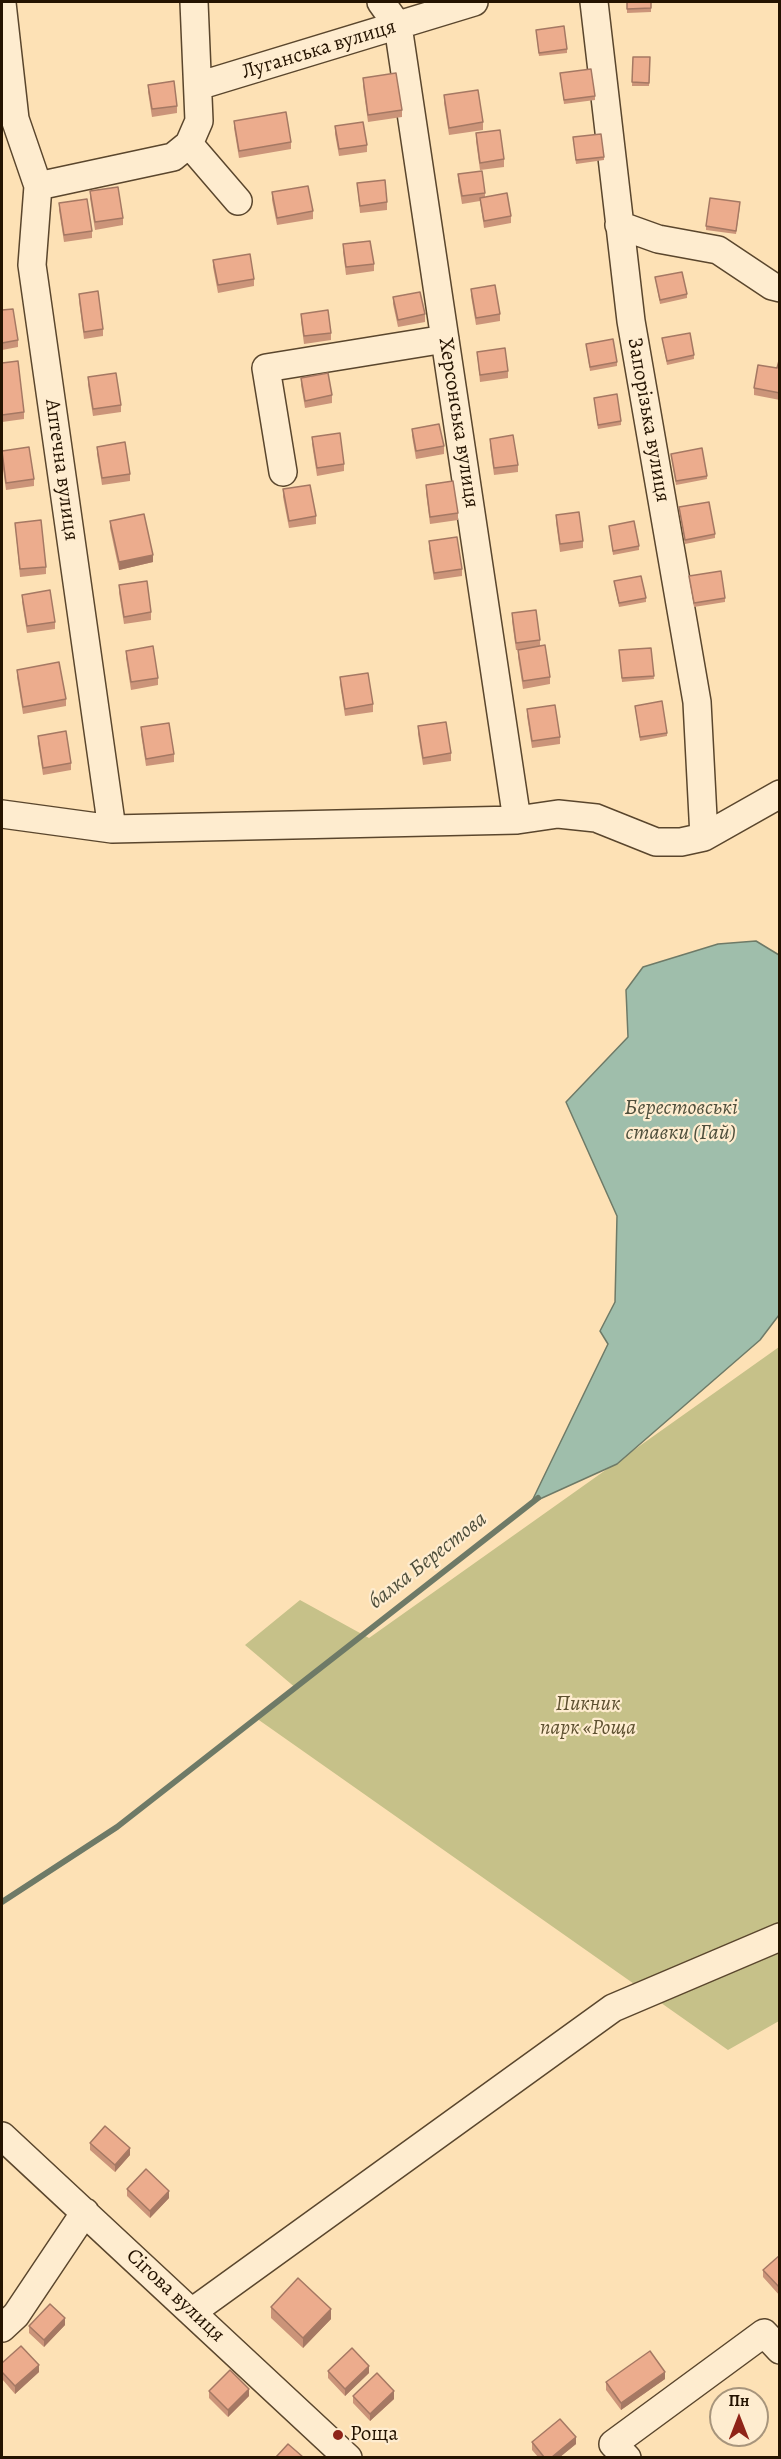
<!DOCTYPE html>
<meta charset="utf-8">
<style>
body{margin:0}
#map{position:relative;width:781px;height:2459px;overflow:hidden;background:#fde1b5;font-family:Alegreya,serif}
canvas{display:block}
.frame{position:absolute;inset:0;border:3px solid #241300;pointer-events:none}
.north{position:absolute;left:709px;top:2387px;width:60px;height:60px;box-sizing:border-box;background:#feeccf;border:2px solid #a7957c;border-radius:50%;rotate:0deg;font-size:16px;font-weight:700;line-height:24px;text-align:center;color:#241300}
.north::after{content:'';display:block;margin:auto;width:21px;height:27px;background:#8f2418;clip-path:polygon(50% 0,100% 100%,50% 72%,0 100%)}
</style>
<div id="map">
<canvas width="781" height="2459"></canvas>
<div class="frame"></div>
<div class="north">Пн</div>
</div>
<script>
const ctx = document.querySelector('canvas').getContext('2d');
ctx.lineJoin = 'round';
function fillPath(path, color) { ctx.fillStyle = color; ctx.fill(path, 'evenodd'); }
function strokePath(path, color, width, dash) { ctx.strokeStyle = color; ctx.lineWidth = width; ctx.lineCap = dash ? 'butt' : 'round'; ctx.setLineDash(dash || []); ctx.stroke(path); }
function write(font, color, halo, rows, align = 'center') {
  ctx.font = font + ' Alegreya,serif'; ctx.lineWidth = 4.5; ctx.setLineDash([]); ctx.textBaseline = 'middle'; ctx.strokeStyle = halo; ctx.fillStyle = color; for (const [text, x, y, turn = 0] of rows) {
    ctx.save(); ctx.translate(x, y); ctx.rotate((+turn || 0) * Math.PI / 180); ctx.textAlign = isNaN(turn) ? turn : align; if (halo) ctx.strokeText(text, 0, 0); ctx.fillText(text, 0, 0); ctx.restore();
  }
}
fillPath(new Path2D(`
 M779 1347V2021L728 2050 256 1718 297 1689 245 1645 300 1600 369 1638Z`), '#c6c189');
const water = new Path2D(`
 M756 941 779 955V1315L760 1340 617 1464 531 1503 608 1344 600 1331 615 1302 617 1216 566 1102 628 1037 626 990 643 967 718 944Z`);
fillPath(water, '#9fbeab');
strokePath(water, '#6e7a67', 1.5);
strokePath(new Path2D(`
 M2 1902 117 1827 538 1498`), '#6e7a67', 6);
const minor = new Path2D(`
 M381 2 398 26 517 820
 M594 2 631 321 697 702 704 837
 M2 3 15 119 38 186 32 265 112 829 2 814
 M198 86 474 2
 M189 144 238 201
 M38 186 173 157 189 144 199 121 194 2
 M619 225 658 239 718 250 772 286 780 288
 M283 472 266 368 445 339
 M112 829 517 820 558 814 596 818 656 842H681L704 837 780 794
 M2 2136 348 2458
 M192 2312 613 2008 780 1937
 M2 2328 16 2315 85 2212
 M627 2458 613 2444 764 2333 780 2350`);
strokePath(minor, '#5a462d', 30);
strokePath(minor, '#feeccf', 27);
fillPath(new Path2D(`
 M627 2H651V12L627 13Z
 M536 30 567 49V53L539 56Z
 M633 57H650L649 86H632Z
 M560 73 595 96V100L564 104Z
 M363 78 402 110V117L368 122 363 86Z
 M148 85 177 106V113L152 117 148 92Z
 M444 95 483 122V130L449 135 444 103Z
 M234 121 291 142V149L239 158 234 128Z
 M335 126 367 145V152L339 156 335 134Z
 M476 133 504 159V167L480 170 476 141Z
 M573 137 604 157V160L576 164Z
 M458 174 485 193V197L511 216V223L484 228 480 201 462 204 458 181Z
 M357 183 387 202V210L360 213Z
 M90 191 123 218V225L95 230 90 198Z
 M272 192 313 211V219L277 225 272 200Z
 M59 203 92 231V238L64 242 59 210Z
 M740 206 736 234 706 230V226Z
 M343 244 374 264V271L346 275 343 252Z
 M213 260 254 279V286L218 293 213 267Z
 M655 277 687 294V298L660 304Z
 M471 289 500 314V321L476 325 471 296Z
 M79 294 103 329V336L84 339 79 301Z
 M393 297 425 314V322L398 327 393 304Z
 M2 310 18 340V347L2 350Z
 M301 314 331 333V340L304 344 301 321Z
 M662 338 694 355V359L667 365Z
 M586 344 617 362V366L590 371Z
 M477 352 508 371V378L480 382Z
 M780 357V400L754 395V388L777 368Z
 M2 363 24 412V419L2 422Z
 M88 377 121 405V412L93 416 88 385Z
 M301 378 332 395V403L305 408 301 385Z
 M594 398 621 421V425L598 429Z
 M412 429 444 446V454L416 459 412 436Z
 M312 437 344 464V471L317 476 312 444Z
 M490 439 518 465V472L494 475 490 446Z
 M97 447 130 474V481L102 485 97 454Z
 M2 451 34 479V486L6 490 2 462Z
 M671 454 707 476V479L676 485Z
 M426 485 458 513V520L430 524 426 493Z
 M283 489 316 516V524L289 528 283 497Z
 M679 507 715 534V538L685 544Z
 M556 515 583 541V548L560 552 556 522Z
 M110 521 153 562 119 570 110 528Z
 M15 523 46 567V574L20 577Z
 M609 526 639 546V550L613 555Z
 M429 541 462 569V576L434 580 429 549Z
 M689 576 725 598V602L694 607Z
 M614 581 646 598V602L619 607Z
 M119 585 151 612V620L124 624 119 593Z
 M22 595 55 622V629L27 633 22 602Z
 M512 613 540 640V646L550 677V684L523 689 518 657V650H516L512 621Z
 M651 648 654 679 622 682 619 650Z
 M126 651 158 678V685L131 690 126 658Z
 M17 670 66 699V706L23 714 17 677Z
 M340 677 373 704V712L345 716 340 684Z
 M635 706 667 733V736L640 741Z
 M527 709 560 737V744L532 748 527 716Z
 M418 726 451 753V761L423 765 418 734Z
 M141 727 174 754V762L146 766 141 734Z
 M38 736 71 763V770L43 775 38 743Z
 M90 2143 130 2155 115 2172 90 2150Z
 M127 2189 169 2198 150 2218 127 2196Z
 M780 2255V2296L763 2277V2270Z
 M271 2307 331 2319 303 2348 271 2318Z
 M65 2325 44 2347 29 2333V2326Z
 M2 2363 39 2372 15 2394 2 2379Z
 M328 2371 369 2373 345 2396 328 2378Z
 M665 2379 621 2410 606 2390V2382Z
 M209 2391 249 2396 228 2417 209 2398Z
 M353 2396 394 2399 370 2421 353 2403Z
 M532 2442 576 2444 560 2457H538L532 2450Z`), '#cb9479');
fillPath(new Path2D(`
 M153 555V562L119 570V562Z
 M130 2148V2155L115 2172V2165Z
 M169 2191V2198L150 2218V2211Z
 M331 2309V2319L303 2348V2338Z
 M65 2318V2325L44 2347V2340Z
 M39 2365V2372L15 2394V2386Z
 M369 2366V2373L345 2396V2389Z
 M665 2372V2379L621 2410V2403Z
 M249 2389V2396L228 2417V2410Z
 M394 2391V2399L370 2421V2414Z
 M576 2437V2444L560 2457H552Z`), '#a57863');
const building = new Path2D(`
 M627 2H651V8L627 9Z
 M564 26 567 49 539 53 536 30Z
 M633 57H650L649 83 632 82Z
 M591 69 595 96 564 100 560 73Z
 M396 73 402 110 368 115 363 78Z
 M174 81 177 106 152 109 148 85Z
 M478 90 483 122 449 128 444 95Z
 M286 112 291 142 239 151 234 121Z
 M363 122 367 145 339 149 335 126Z
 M500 130 504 159 480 163 476 133Z
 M601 134 604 157 576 160 573 137Z
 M482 171 485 193 462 196 458 174Z
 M385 180 387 202 360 206 357 183Z
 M308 186 313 211 277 218 272 192Z
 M118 187 123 218 95 222 90 191Z
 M507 193 511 216 484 221 480 198Z
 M710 198 740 202 736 231 706 226Z
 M87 199 92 231 64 235 59 203Z
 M370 241 374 264 346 267 343 244Z
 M250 254 254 279 218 285 213 260Z
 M682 272 687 294 660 300 655 277Z
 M495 285 500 314 476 318 471 289Z
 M98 291 103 329 84 332 79 294Z
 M420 292 425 314 398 320 393 297Z
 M13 309 18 340 2 343V310Z
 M328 310 331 333 304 336 301 314Z
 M690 333 694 355 667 361 662 338Z
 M613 339 617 362 590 367 586 344Z
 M505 348 508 371 480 375 477 352Z
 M780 357V393L754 388 758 365 777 368Z
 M18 361 24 412 2 415V363Z
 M116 373 121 405 93 409 88 377Z
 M328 373 332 395 305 401 301 378Z
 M617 394 621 421 598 425 594 398Z
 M439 424 444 446 416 451 412 429Z
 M340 433 344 464 317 468 312 437Z
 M513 435 518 465 494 468 490 439Z
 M125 442 130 474 102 478 97 447Z
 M29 447 34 479 6 483 2 451Z
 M702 448 707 476 676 481 671 454Z
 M453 481 458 513 430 517 426 485Z
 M310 485 316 516 289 521 283 489Z
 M709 502 715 534 685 540 679 507Z
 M579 512 583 541 560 544 556 515Z
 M144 514 153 555 119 562 110 521Z
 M41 520 46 567 20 569 15 523Z
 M634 521 639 546 613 551 609 526Z
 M457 537 462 569 434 573 429 541Z
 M721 571 725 598 694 603 689 576Z
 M641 576 646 598 619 603 614 581Z
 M147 581 151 612 124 617 119 585Z
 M50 590 55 622 27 626 22 595Z
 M536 610 540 640 516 643 512 613Z
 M545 645 550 677 523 681 518 650Z
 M153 646 158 678 131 682 126 651Z
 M651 648 654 676 622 678 619 650Z
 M59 662 66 699 23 707 17 670Z
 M368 673 373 704 345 709 340 677Z
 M662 701 667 733 640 737 635 706Z
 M555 705 560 737 532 741 527 709Z
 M446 722 451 753 423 758 418 726Z
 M169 723 174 754 146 759 141 727Z
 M66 731 71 763 43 768 38 736Z
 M105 2126 130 2148 115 2165 90 2143Z
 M146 2169 169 2191 150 2211 127 2189Z
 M780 2255V2288L763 2270Z
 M298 2278 331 2309 303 2338 271 2307Z
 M50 2304 65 2318 44 2340 29 2326Z
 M21 2346 39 2365 15 2386 2 2372V2363Z
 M352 2348 369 2366 345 2389 328 2371Z
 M650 2351 665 2372 621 2403 606 2382Z
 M230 2370 249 2389 228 2410 209 2391Z
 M377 2373 394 2391 370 2414 353 2396Z
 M560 2419 576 2437 552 2457H544L532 2442Z
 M288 2444 303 2457H276Z`);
fillPath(building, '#ecac8d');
strokePath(building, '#a57863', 1.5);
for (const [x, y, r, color] of [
 [338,2435,6,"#8f2418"]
]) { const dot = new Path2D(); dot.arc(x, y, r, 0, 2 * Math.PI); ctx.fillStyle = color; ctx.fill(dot); strokePath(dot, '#feeccf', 2); }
write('21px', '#241300', '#feeccf', [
 ["Луганська вулиця",319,50,-17],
 ["Запорізька вулиця",648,420,80],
 ["Херсонська вулиця",458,423,81],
 ["Аптечна вулиця",61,470,82],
 ["Сігова вулиця",175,2296,43]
]);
write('italic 21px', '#5d5030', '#feeccf', [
 ["Пикник",588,1705],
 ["парк «Роща",588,1729]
]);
write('21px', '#241300', '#feeccf', [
 ["Роща",350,2435]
], 'left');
write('italic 22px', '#4f4f3c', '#feeccf', [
 ["Берестовські",681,1109],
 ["ставки (Гай)",681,1134],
 ["балка Берестова",428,1561,-38]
]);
</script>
